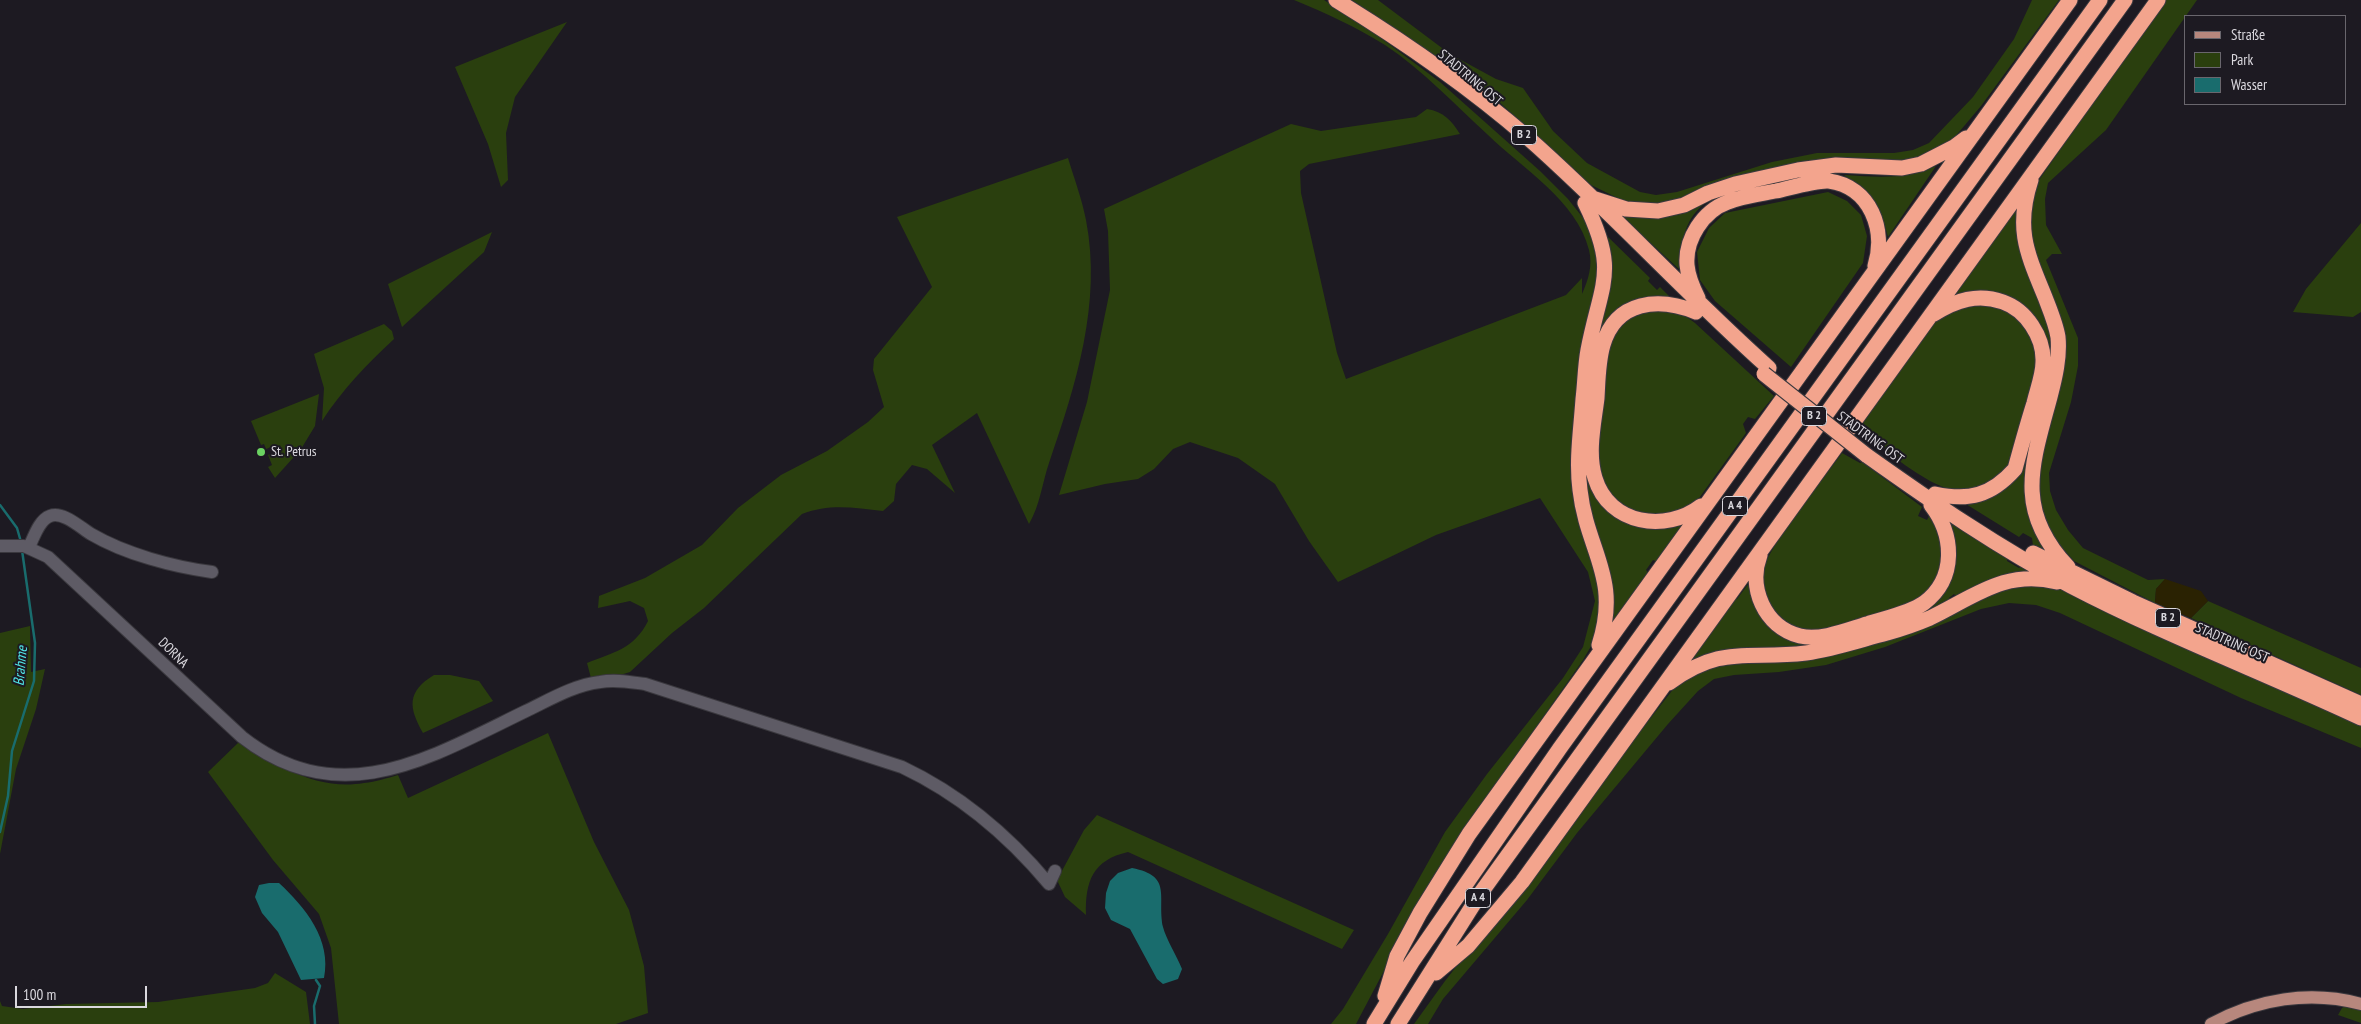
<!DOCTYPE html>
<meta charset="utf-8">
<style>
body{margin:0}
#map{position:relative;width:2361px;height:1024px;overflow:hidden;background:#1d1a22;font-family:"PT Sans Narrow",sans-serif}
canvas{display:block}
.legend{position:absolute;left:2184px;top:15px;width:162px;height:90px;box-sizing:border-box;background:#1d1a22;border:1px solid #69666d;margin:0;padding:6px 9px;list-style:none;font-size:15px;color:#dad8de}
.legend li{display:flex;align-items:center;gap:10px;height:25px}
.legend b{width:25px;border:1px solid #69666d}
.scale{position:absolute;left:15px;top:986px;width:132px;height:22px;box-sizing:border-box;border:2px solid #dad8de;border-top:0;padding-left:6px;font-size:15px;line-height:18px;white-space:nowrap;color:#dad8de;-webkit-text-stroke:4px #1d1a22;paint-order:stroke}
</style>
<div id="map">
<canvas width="2361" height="1024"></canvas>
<ul class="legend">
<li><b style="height:6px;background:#b7877d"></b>Straße</li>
<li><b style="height:14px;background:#2a3f0e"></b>Park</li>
<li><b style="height:14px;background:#196c6d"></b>Wasser</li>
</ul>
<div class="scale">100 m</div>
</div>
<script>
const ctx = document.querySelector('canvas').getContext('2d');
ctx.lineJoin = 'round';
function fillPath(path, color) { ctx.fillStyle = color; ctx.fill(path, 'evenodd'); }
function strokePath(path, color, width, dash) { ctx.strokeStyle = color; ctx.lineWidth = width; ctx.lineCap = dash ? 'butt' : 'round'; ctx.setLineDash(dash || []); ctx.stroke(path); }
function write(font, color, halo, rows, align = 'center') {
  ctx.font = font + ' "PT Sans Narrow",sans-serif'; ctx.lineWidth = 4; ctx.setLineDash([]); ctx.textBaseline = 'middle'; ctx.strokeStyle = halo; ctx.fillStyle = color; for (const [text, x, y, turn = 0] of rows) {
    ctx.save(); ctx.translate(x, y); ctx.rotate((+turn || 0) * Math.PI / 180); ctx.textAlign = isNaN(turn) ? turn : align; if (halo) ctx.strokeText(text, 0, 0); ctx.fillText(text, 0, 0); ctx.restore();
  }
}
fillPath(new Path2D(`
 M1294 0H1324L1366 27 1440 82 1540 171 1568 199 1592 229 1600 275 1574 448 1597 570 1602 610 1594 641 1583 660 1511 763 1416 910 1356 1024H1331L1343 1009 1388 934 1445 832 1487 774 1563 678 1583 647 1595 601 1588 572 1540 498 1436 535 1338 582 1309 541 1275 484 1238 458 1190 442 1173 449 1154 469 1138 479 1105 484 1059 495 1087 402 1110 290 1108 231 1104 209 1291 124 1321 131 1416 117 1427 109C1444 112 1451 120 1460 134L1309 164 1300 171 1301 193 1337 353 1346 379 1566 295 1582 278V294C1588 280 1593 266 1589 250 1577 201 1522 168 1488 135 1454 104 1424 71 1385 45 1356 27 1326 13 1294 0Z
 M1352 0H1378L1450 54 1496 79 1523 88 1553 131 1587 163 1640 192 1656 195 1677 192 1772 162 1817 153H1894L1913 150 1929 143 1973 97 2014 39 2032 0H2059L1981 106 1954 138 1935 150 1918 157 1901 161H1880L1651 206 1628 203 1591 185 1497 100Z
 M2165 0H2197L2106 130 2048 183 2045 199 2046 225 2062 254H2052L2046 260 2078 338V366L2071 402 2049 473 2050 491 2056 510 2068 530 2083 548 2148 580 2165 579 2156 589 2155 603 2074 561 2057 542 2044 519 2036 479 2062 361 2028 238 2030 200 2039 180Z
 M567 22 515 97 506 133 508 180 501 187 488 144 455 67Z
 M1068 158C1074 178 1082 199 1086 220 1102 303 1076 385 1049 463 1042 484 1040 505 1029 524L977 413 932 445 955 493 927 469 912 465 896 484 894 501 883 511C855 508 830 503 802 514L704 608 672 633 630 672 617 676 591 678 587 663C614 652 634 649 648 621L644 608 630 601 598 608 599 596 645 578 702 545 738 508 781 475 827 451 868 422 884 407 873 370 874 359 932 287 897 217Z
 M1936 166 1888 237C1878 201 1874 196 1844 175 1880 177 1902 180 1936 166Z
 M1828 192 1847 201 1861 215 1867 236 1863 263 1791 367 1715 301 1700 280 1697 252 1709 228 1725 213Z
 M2021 197 2048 316 2053 355 2030 453 2052 557 2033 546 2032 538 2023 533 2019 537 1961 501 2007 484 2046 376 2023 308 1949 298Z
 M1704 204C1683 221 1681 245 1680 270L1615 210H1684Z
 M2361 223V312L2353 317 2293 312 2306 289Z
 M492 232 484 252 402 327 388 284Z
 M1604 233 1650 278 1648 281 1657 290 1660 287 1673 300 1615 315 1588 448 1602 502 1681 522 1684 526 1658 562 1653 560 1646 570 1649 574 1608 629 1583 482Z
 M1967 302 2010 309 2033 333 2039 366 2009 470C2000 475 1981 490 1972 492 1940 496 1899 460 1874 442L1875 440 1859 427 1937 318Z
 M1656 307 1681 313 1695 323 1774 396 1755 419 1748 417 1743 424 1746 433 1697 501 1684 510 1658 518 1621 507 1603 487 1597 458 1607 353 1612 334 1625 319Z
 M384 324 392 331 394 339C367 364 342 390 322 421L324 388 314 354Z
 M319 394 315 426 301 449 275 478 268 467 272 465 268 455 273 453 271 447 266 449 264 444 261 445 251 421Z
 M1842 453 1860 463 1862 462 1922 507 1918 516 1927 520 1930 514C1946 549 1948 580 1911 603 1899 610 1881 613 1867 617 1840 625 1805 643 1781 620 1773 613 1769 609 1767 599 1765 592 1761 583 1761 577 1763 552 1825 477 1842 453Z
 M1947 518 2007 555V561L2019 568 2023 564 2040 574C2007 572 1983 580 1956 596L1954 594 1949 598 1950 601 1933 611 1822 647 1690 664 1688 659 1732 596 1737 599 1749 583 1758 610 1817 642 1944 589Z
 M2023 581 2069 590 2361 723V748L2241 698 2060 613 2036 605 2009 603 1981 609 1885 647 1826 665 1779 672 1734 675 1714 679 1698 691 1668 724 1577 833 1527 900 1443 999 1428 1024H1414L1445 981 1678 683 1728 660 1788 661Z
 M2208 601 2361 668V695L2191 618Z
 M30 626 31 672 45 669 36 709 16 769 0 854V633Z
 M434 675H450L479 681 493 701 423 733C409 708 406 692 434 675Z
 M548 733 594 842 629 910 644 966 648 1013 616 1024H339L331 948 319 914 273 860 208 772 239 742C276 765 317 791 364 783 376 782 387 778 398 775L408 798Z
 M1097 815 1354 930 1342 949 1128 852C1093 860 1085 881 1086 915L1065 897 1057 880 1084 830Z
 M275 973 306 992 310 1024H0V1001L2 1006 23 1009 66 1004 158 1002 255 988 268 983Z
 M2347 1005 2361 1010V1023L2338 1015 2342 1008Z`), '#2a3f0e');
fillPath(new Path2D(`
 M2165 579 2201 591 2208 601 2191 618 2155 603 2156 589Z`), '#2a2202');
fillPath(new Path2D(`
 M1132 868C1173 876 1157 896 1163 927 1166 939 1177 956 1182 969L1178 979 1163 984 1157 979 1130 929 1111 920 1105 908 1106 893 1110 881 1118 873Z
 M269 883H279C305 907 332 940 324 978L301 980 278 932 262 913 255 897 259 885Z`), '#196c6d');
strokePath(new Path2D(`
 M0 505 17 528 21 542
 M0 832 8 796 12 751 34 681 35 643 22 550
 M315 1024 314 1006 320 986 316 980`), '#196c6d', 2.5);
const minor = new Path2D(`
 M0 546H24L48 557 242 737C340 814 431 757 526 711 549 700 574 685 600 682 615 679 630 682 645 684L902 767C959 794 1009 836 1049 884L1055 871
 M29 547C34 537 39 520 50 516 63 511 81 528 91 534 125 554 174 567 212 572`);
const major = new Path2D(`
 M2211 1024C2257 999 2310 990 2361 1004`);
const highway = new Path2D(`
 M1336 0C1403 41 1468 86 1527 137 1611 211 1686 294 1769 368
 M2031 180C2015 229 2027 253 2045 297 2050 310 2056 324 2058 337 2060 357 2055 378 2050 397 2032 464 2014 510 2068 567
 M1595 199 1626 209 1658 211 1684 205 1708 193 1735 184 1798 170 1836 165 1902 168 1921 164 1954 147 1966 138
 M1585 203C1619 272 1601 282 1588 350 1585 366 1585 383 1583 399 1581 429 1576 460 1580 490 1587 552 1621 577 1599 645
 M1698 298C1693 288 1688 277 1687 265 1685 239 1703 211 1728 202 1743 196 1760 194 1776 191 1790 188 1816 180 1829 181 1871 187 1886 230 1875 266
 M1696 312C1659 297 1616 300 1603 345 1598 362 1598 381 1597 398 1594 423 1587 453 1595 478 1609 525 1666 533 1701 506
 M1934 314C1956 300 1978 293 2003 302 2026 310 2044 337 2043 362 2043 375 2037 390 2034 403 2027 425 2021 447 2015 469 1991 496 1969 501 1935 494
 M1866 455C1932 502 1999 548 2071 586 2165 635 2265 673 2361 718
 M2033 553 2133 602 2361 704
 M1760 555C1748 587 1764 627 1800 636 1821 641 1847 630 1867 624 1885 618 1908 614 1924 603 1957 578 1954 535 1931 505
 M1669 683C1722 644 1748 660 1806 653 1834 649 1860 640 1887 633 1901 629 1916 624 1930 618 1974 597 2005 569 2057 582
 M1436 973 1468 946 1522 882 2158 0
 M1385 996 1397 956 1420 913 1469 834 2070 0
 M1374 1024 1412 962 1560 748 2100 0
 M1398 1024 1480 894 2125 0`);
strokePath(minor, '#3a383e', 14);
strokePath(major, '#3a383e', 14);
strokePath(highway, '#3a383e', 17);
strokePath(minor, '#5e5b65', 12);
strokePath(major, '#b7877d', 12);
strokePath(highway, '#f3a48d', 15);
const highwayBridge = new Path2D(`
 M1764 374 1866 455`);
strokePath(highwayBridge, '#3a383e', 17, []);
strokePath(highwayBridge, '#f3a48d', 15);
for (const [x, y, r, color] of [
 [261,452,5,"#6bd362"]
]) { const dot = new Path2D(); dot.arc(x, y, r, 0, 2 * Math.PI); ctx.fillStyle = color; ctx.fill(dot); strokePath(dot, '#1d1a22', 2); }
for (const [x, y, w] of [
 [1524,135,25],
 [1814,416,25],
 [1735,506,25],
 [2168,618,25],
 [1478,898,25]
]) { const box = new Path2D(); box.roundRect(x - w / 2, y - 9.5, w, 19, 4); ctx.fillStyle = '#1d1a22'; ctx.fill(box); strokePath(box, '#dad8de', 1); }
write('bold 12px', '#dad8de', null, [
 ["B 2",1524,135],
 ["B 2",1814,416],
 ["A 4",1735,506],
 ["B 2",2168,618],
 ["A 4",1478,898]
]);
write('14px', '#dad8de', '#1d1a22', [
 ["STADTRING OST",1470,78,40],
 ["STADTRING OST",1870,438,36],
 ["STADTRING OST",2232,643,24],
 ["DORNA",173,653,45]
]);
write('14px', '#dad8de', '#1d1a22', [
 ["St. Petrus",271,452]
], 'left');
write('italic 15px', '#51e6e8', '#1d1a22', [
 ["Brahme",21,666,-85]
]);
</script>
